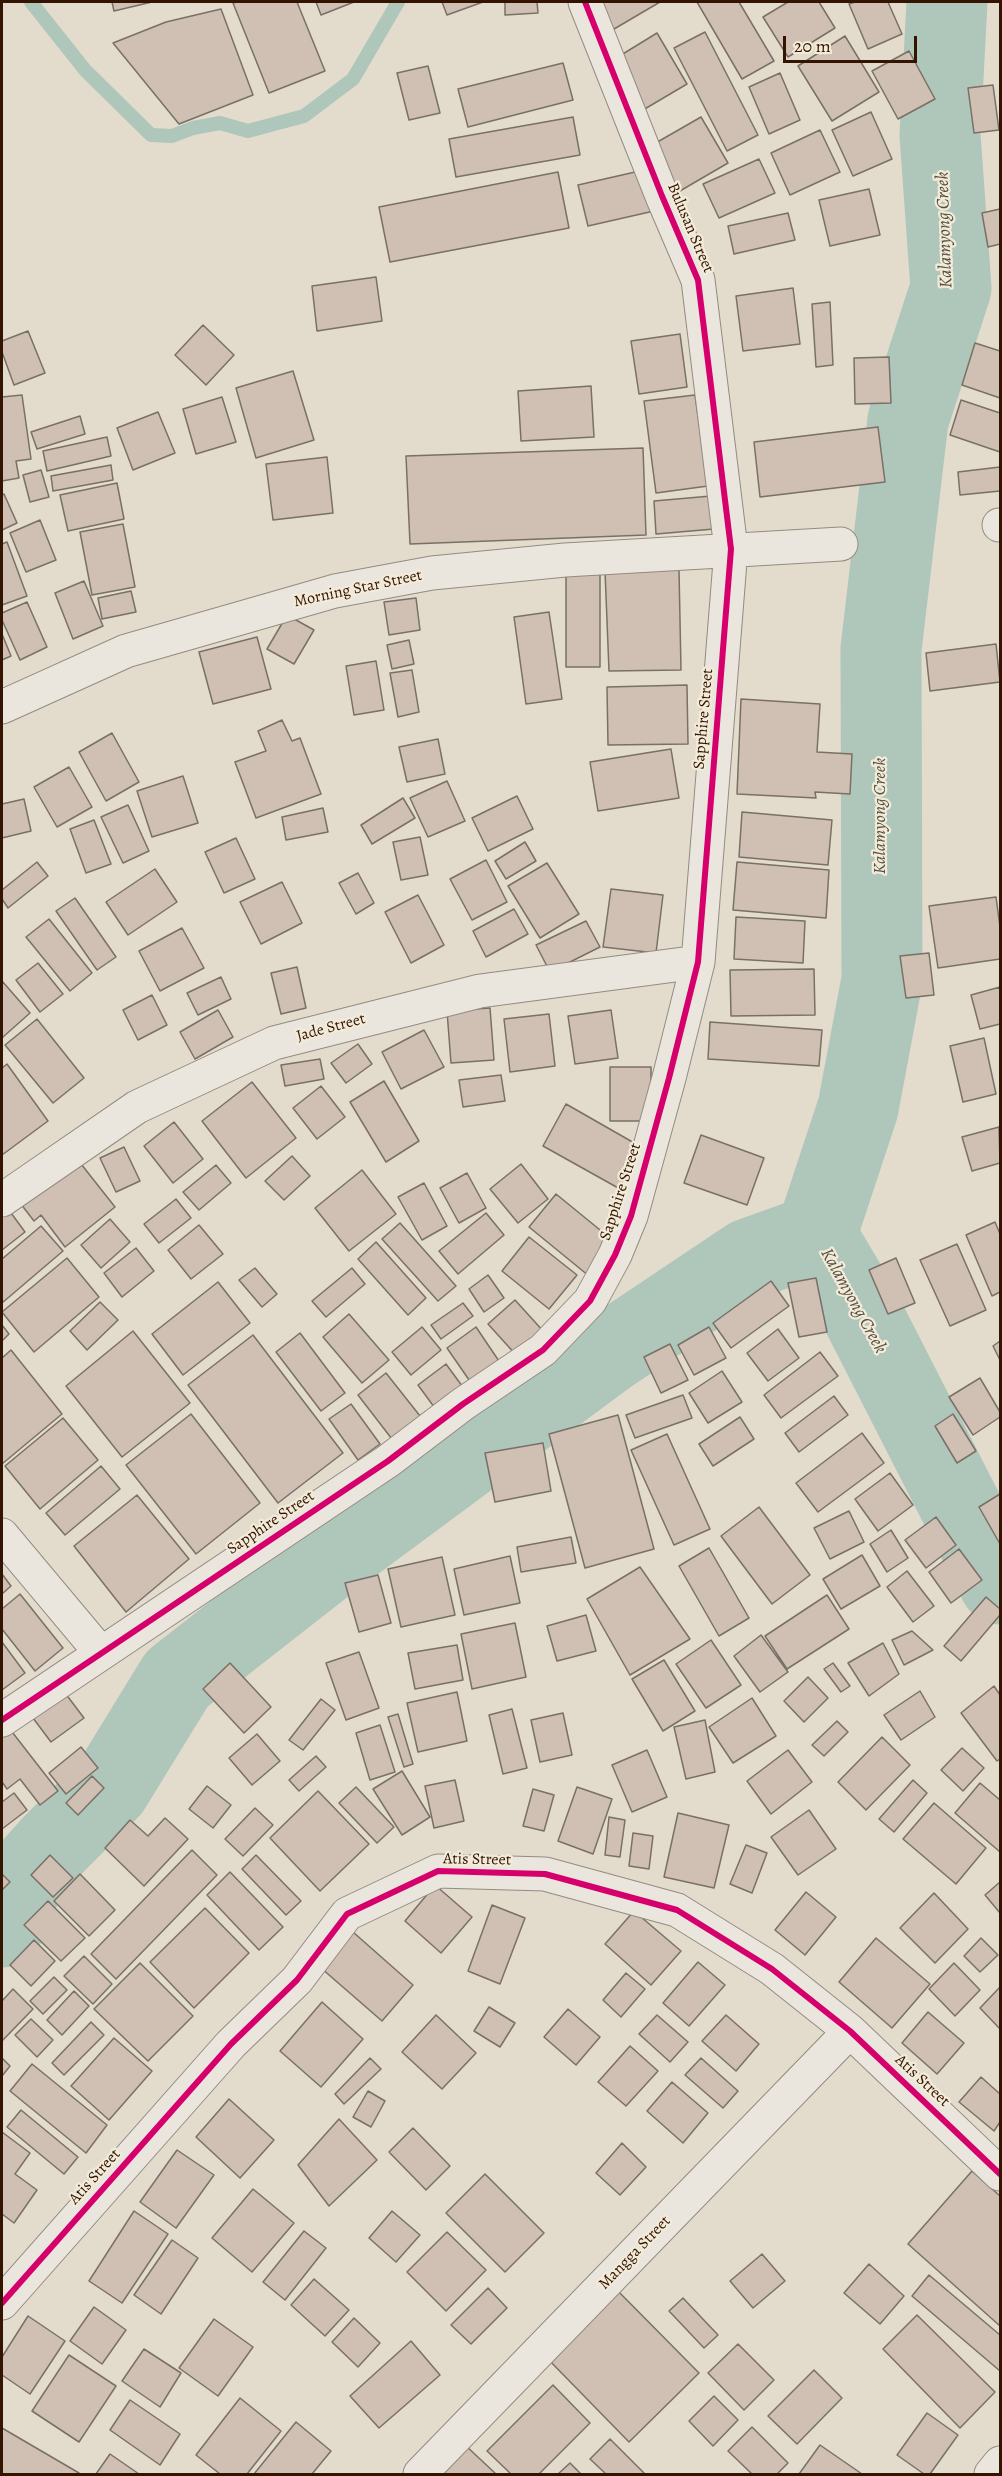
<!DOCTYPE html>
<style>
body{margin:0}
#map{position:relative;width:1002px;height:2476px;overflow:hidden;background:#e3dccd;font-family:Alegreya,serif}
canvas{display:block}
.frame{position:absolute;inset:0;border:3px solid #321401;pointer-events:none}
.scale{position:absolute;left:783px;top:36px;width:134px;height:27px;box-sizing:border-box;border:3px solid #321401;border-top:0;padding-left:8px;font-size:18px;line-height:21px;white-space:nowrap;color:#321401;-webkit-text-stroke:4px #f3ebd9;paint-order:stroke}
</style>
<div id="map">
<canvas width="1002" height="2476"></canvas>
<div class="frame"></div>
<div class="scale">20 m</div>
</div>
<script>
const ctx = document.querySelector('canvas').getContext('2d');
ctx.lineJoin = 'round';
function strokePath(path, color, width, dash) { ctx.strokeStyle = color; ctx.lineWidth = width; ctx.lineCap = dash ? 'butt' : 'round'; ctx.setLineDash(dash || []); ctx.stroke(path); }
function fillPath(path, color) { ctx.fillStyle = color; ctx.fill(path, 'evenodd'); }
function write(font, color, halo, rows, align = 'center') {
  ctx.font = font + ' Alegreya,serif'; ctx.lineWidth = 4.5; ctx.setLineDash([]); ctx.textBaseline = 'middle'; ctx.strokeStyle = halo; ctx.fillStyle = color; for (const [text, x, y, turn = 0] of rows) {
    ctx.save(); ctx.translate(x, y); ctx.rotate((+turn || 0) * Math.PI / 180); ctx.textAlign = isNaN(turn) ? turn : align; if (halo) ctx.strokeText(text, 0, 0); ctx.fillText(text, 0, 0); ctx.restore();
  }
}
strokePath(new Path2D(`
 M31 2 85 70 151 135 172 136 193 128 220 123 248 131 304 116 353 79 398 2`), '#afc6bb', 14);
strokePath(new Path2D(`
 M947 2 940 135 951 288 908 420 881 649 882 980 858 1108 816 1235 856 1302 1000 1584
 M2 1927 6 1923 26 1875 51 1847 110 1788 177 1679 329 1560 610 1352 749 1259 816 1235`), '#afc6bb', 81);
const building = new Path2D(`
 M112 2H152L114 11Z
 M237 2H297L325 71 269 93 233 3Z
 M316 2H354L321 15Z
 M442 2H483L447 15Z
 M505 2H537L538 13 505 15Z
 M591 2H660L609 32Z
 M697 2H739L774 61 742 79Z
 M788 2H819L835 28 788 57 763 17Z
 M855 2H888L902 34 868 49 849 4Z
 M221 9 253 95 179 124 113 43 166 22Z
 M705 32 758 135 727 151 674 48Z
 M657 33 687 84 643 110 613 60Z
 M845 36 879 92 832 121 798 66Z
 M909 51 935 99 898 119 872 71Z
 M563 63 573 100 468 127 458 89Z
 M428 66 440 113 409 120 397 73Z
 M780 73 800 120 769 134 749 87Z
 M993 85 999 130 974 133 968 88Z
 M871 112 892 159 853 176 832 130Z
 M573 117 580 155 456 177 449 139Z
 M701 117 728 163 673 195 647 148Z
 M820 130 840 172 790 195 771 153Z
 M759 159 775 193 719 218 703 184Z
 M644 170 654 211 588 226 578 185Z
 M558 172 569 228 390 262 379 207Z
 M869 189 880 235 830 246 819 200Z
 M1000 209V244L988 247 982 213Z
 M788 213 795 240 734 254 728 226Z
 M376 277 382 321 317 331 312 286Z
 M793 288 800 344 743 351 736 296Z
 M830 302 833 365 816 367 812 304Z
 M203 325 234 355 206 385 175 355Z
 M28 331 45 373 14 385 2 352V341Z
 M680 334 687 387 639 394 631 341Z
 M975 343 1000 351V398L962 385Z
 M889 357 891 403 855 404 854 358Z
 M293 371 314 440 256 458 236 388Z
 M591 386 594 437 521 441 518 391Z
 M22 395 31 459 16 461 19 478 2 481V397Z
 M695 395 708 486 656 493 644 401Z
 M222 397 236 442 196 454 183 409Z
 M961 400 1000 413V452L950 435Z
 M158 412 175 453 133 470 117 428Z
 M80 416 85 434 37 449 31 432Z
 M878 427 885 482 760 497 754 442Z
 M107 437 111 456 47 471 43 451Z
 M643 448 646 535 410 544 406 456Z
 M327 457 333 513 273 520 266 464Z
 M111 465 113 480 53 491 51 476Z
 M1000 467V491L960 495 958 472Z
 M41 470 49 497 30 502 23 475Z
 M117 483 124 519 68 531 60 495Z
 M4 494 17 523 2 530V495Z
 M711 496 714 529 656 534 654 501Z
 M40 520 56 560 26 572 10 533Z
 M123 524 135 587 92 595 80 532Z
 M7 542 27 596 2 605V544Z
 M679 570 681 670 609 671 605 571Z
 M566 571H600V667H566Z
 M84 581 103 626 73 639 55 593Z
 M131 591 136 612 102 619 98 598Z
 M416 598 420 630 389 635 384 602Z
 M27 602 47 647 20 660 2 620V613Z
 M549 612 562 699 526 704 514 617Z
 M287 615 314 630 294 664 267 649Z
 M2 634 11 656 2 660Z
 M257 637 271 689 213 704 199 652Z
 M409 640 414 664 392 669 387 645Z
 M996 644 1000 682 930 691 926 653Z
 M376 661 384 710 354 715 346 666Z
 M412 670 419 712 398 717 390 673Z
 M687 685 688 744 608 745 607 687Z
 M741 699 820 704 817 752 852 754 850 794 815 792 816 798 737 794Z
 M282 720 292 741 300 738 321 794 256 818 235 762 266 751 258 731Z
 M112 733 139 782 106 801 79 752Z
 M438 739 445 774 407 782 399 747Z
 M671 749 679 798 598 811 590 762Z
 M69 767 92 807 57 827 34 787Z
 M183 776 198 823 152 837 137 791Z
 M447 781 465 821 428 837 410 798Z
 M517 796 533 829 488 851 472 818Z
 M403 798 415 818 372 844 361 825Z
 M24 799 31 831 2 838V804Z
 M128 805 149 851 123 863 101 817Z
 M323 808 328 832 286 840 282 817Z
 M742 812 832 820 828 865 739 857Z
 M94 820 111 864 86 873 70 829Z
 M420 837 428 875 401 880 393 842Z
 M236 838 255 879 224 893 205 852Z
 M525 842 536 861 506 879 495 861Z
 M486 860 507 902 472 920 450 879Z
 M37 862 48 876 8 908 2 899V890Z
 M737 862 829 870 826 918 733 910Z
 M547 863 579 914 540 938 508 886Z
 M155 869 177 902 128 935 106 902Z
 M358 873 374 903 356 914 339 883Z
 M282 882 302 923 261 944 240 902Z
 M611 889 663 895 656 953 603 947Z
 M418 895 444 945 411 963 385 912Z
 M996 897 1000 927V959L938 968 929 906Z
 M75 898 116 957 97 970 56 911Z
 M514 909 528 934 486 957 473 931Z
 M736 917 805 921 803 963 734 959Z
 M49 919 92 973 70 991 26 937Z
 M586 921 600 947 550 972 536 945Z
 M182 928 204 968 160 991 139 951Z
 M929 953 934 995 906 998 900 956Z
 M38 963 63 994 40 1012 16 980Z
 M297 967 306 1008 281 1014 271 973Z
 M814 969 815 1015 731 1016 730 970Z
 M221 977 231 999 198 1015 187 993Z
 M2 981 30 1013 3 1037 2 1036Z
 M1000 987V1024L980 1029 971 995Z
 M152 995 167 1025 138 1040 123 1010Z
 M490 1008 494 1060 451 1063 447 1011Z
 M218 1010 233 1037 195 1059 180 1032Z
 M611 1010 618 1058 575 1064 568 1016Z
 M549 1014 555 1066 510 1072 504 1019Z
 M37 1019 84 1078 53 1103 5 1045Z
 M710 1022 822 1030 819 1066 708 1059Z
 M424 1030 444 1067 401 1089 382 1052Z
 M984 1038 996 1094 963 1102 950 1046Z
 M358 1044 372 1064 346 1083 331 1063Z
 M320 1059 324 1079 285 1086 281 1065Z
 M7 1064 48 1121 2 1155V1068Z
 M610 1067H651V1121H610Z
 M501 1075 505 1101 463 1107 459 1080Z
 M384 1081 419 1141 386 1162 350 1102Z
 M252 1082 296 1138 246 1178 202 1121Z
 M321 1086 345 1117 317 1139 293 1108Z
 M566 1104 643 1148 620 1189 543 1146Z
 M174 1122 203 1159 173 1183 144 1146Z
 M999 1127 1000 1163 972 1171 962 1137Z
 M701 1135 764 1158 747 1205 684 1183Z
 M124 1147 140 1181 116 1192 100 1158Z
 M74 1155 115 1207 65 1247 41 1215 34 1221 17 1199Z
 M292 1156 310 1176 284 1200 265 1181Z
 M521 1164 548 1199 518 1223 490 1189Z
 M216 1165 231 1183 199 1210 183 1192Z
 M362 1170 396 1214 349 1251 315 1208Z
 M467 1173 486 1208 459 1223 440 1188Z
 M424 1183 447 1226 422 1240 398 1197Z
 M556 1194 616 1243 589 1276 529 1227Z
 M176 1199 191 1218 159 1243 144 1224Z
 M3 1202 25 1232 2 1250V1203Z
 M486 1213 504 1235 458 1274 439 1251Z
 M110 1219 130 1242 101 1268 81 1245Z
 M995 1222 1000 1234V1292L992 1296 966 1235Z
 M400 1223 456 1286 438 1301 382 1239Z
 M199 1225 223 1254 191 1279 168 1250Z
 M41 1226 63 1251 2 1303V1259Z
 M529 1237 577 1275 549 1309 502 1271Z
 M376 1242 426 1298 408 1315 358 1259Z
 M957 1244 986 1310 950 1326 920 1260Z
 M136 1248 154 1271 122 1297 104 1273Z
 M67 1258 99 1297 34 1352 2 1312Z
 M896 1258 915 1303 888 1314 869 1270Z
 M255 1268 277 1294 262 1307 239 1280Z
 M352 1268 365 1284 326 1317 312 1301Z
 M488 1275 504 1298 484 1312 469 1289Z
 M816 1278 827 1332 799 1337 788 1283Z
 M771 1281 789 1306 731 1348 713 1323Z
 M218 1282 250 1323 183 1375 152 1334Z
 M515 1300 544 1332 517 1356 488 1324Z
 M100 1302 118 1320 87 1350 70 1331Z
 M463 1303 473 1316 441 1339 431 1325Z
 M349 1314 389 1360 362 1383 323 1337Z
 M2 1325 9 1334 2 1341Z
 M422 1327 441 1350 411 1375 392 1352Z
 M476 1327 505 1370 476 1390 447 1348Z
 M709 1327 726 1358 694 1375 678 1345Z
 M778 1329 799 1358 768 1381 747 1353Z
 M133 1331 190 1403 122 1457 66 1386Z
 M300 1333 345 1393 321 1411 276 1352Z
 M253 1335 343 1453 278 1503 188 1385Z
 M1000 1341V1360L993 1346Z
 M670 1344 688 1380 661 1393 644 1357Z
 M11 1350 62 1414 2 1464V1358Z
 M820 1352 838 1376 781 1418 764 1395Z
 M446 1364 468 1394 440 1415 418 1385Z
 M722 1371 742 1402 708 1423 689 1393Z
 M386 1373 424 1421 395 1443 358 1395Z
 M980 1378 1000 1412V1417L973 1435 949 1397Z
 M683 1395 692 1418 635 1438 626 1415Z
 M834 1396 848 1415 799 1452 785 1433Z
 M351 1404 380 1444 358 1460 329 1419Z
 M191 1414 260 1503 196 1554 126 1465Z
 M953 1414 976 1451 957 1463 935 1426Z
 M618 1415 654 1549 585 1568 549 1434Z
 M740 1417 754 1439 713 1466 699 1444Z
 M63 1418 98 1460 40 1509 5 1466Z
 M862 1433 884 1463 818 1512 796 1483Z
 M667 1434 710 1529 674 1545 631 1450Z
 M543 1443 551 1491 495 1502 485 1453Z
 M101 1466 120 1489 65 1535 46 1513Z
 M890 1473 913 1505 878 1531 855 1499Z
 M1000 1494V1544L979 1507Z
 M137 1495 189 1559 126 1612 74 1546Z
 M759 1507 810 1575 772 1604 721 1536Z
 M849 1511 864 1542 830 1559 814 1528Z
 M936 1517 956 1545 926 1568 905 1540Z
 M891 1530 908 1558 887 1572 870 1544Z
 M571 1537 576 1563 521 1572 517 1547Z
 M709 1548 749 1618 719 1636 679 1566Z
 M959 1549 982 1580 951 1603 929 1572Z
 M862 1555 880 1586 841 1609 823 1579Z
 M510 1556 520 1603 464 1615 454 1569Z
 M442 1557 455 1615 401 1627 388 1569Z
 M640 1567 690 1639 630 1675 587 1599Z
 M907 1571 934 1606 913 1622 887 1587Z
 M2 1574 11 1586 2 1594Z
 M378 1575 391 1623 359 1632 345 1583Z
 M20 1594 63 1648 35 1671 2 1629V1609Z
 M827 1595 849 1629 787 1669 765 1636Z
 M986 1597 1000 1609V1615L961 1661 944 1646Z
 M586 1615 596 1651 557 1661 547 1626Z
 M515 1623 526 1677 472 1689 461 1634Z
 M912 1631 933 1650 904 1665 892 1640Z
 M761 1635 788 1672 760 1692 734 1656Z
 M711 1640 741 1685 706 1708 676 1664Z
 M2 1642 25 1673 2 1690Z
 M883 1643 899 1674 869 1696 848 1663Z
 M457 1645 463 1680 415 1689 408 1653Z
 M359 1652 379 1708 346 1720 326 1663Z
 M664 1660 695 1711 663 1731 632 1679Z
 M230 1663 271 1707 244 1733 203 1689Z
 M833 1663 850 1686 841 1692 824 1669Z
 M808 1677 828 1698 804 1722 784 1701Z
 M994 1686 1000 1695V1759L997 1761 961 1713Z
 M62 1689 84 1718 51 1742 30 1714Z
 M920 1691 935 1717 901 1740 884 1715Z
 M457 1692 467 1741 418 1752 407 1703Z
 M752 1698 776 1736 733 1763 709 1727Z
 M321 1699 335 1710 303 1750 289 1740Z
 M512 1709 527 1768 503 1774 489 1715Z
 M563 1713 572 1755 540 1762 531 1720Z
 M398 1714 413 1764 404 1767 388 1717Z
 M705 1720 715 1772 686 1779 674 1727Z
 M837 1721 848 1732 824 1756 812 1745Z
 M380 1725 395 1772 370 1780 356 1733Z
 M9 1728 58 1791 40 1805 20 1779 7 1789 2 1782V1734Z
 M257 1734 280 1761 252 1785 229 1758Z
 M882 1737 910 1765 866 1810 838 1782Z
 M81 1747 98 1768 66 1794 49 1773Z
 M962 1748 984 1768 963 1791 941 1770Z
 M647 1750 667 1797 632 1812 612 1765Z
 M788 1750 812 1782 771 1814 747 1781Z
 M316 1756 326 1767 299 1791 289 1780Z
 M402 1771 430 1817 402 1835 373 1789Z
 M92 1776 104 1788 78 1815 66 1803Z
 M455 1780 464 1821 434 1828 425 1786Z
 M913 1780 927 1793 894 1832 879 1819Z
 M980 1783 1000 1800V1852L955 1813Z
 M207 1786 231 1805 213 1828 189 1809Z
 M356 1787 394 1827 377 1843 339 1803Z
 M577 1787 612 1799 593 1854 558 1841Z
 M533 1789 554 1795 544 1831 523 1826Z
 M318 1791 369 1844 320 1891 270 1838Z
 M14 1793 27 1810 2 1829V1802Z
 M934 1803 986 1848 956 1884 903 1839Z
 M255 1808 273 1825 243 1856 225 1839Z
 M809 1810 836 1849 798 1875 771 1837Z
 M678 1813 729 1825 714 1888 664 1877Z
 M609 1817 625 1820 620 1857 605 1855Z
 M165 1818 188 1839 144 1886 105 1848 130 1820 148 1836Z
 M633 1833 653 1836 649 1869 629 1866Z
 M746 1845 767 1853 752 1893 730 1884Z
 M192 1850 217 1875 116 1979 91 1954Z
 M50 1855 73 1878 53 1897 31 1875Z
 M256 1855 301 1901 286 1915 242 1869Z
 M230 1872 283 1927 259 1950 207 1895Z
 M2 1874 10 1882 2 1890Z
 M80 1874 115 1910 89 1936 54 1901Z
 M1000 1882V1913L985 1895Z
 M435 1885 472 1917 441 1953 405 1921Z
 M806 1892 836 1917 805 1955 775 1930Z
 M934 1893 968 1929 935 1963 900 1928Z
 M48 1901 85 1938 61 1961 24 1925Z
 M492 1905 525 1918 500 1984 468 1971Z
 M205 1908 249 1953 194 2008 150 1962Z
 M634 1911 681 1951 651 1985 605 1944Z
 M353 1932 413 1985 382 2021 321 1968Z
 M876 1938 930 1984 892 2028 839 1982Z
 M981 1938 998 1955 980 1972 964 1956Z
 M34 1940 55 1961 31 1986 10 1965Z
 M84 1956 112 1984 93 2004 64 1976Z
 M698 1962 725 1985 689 2026 663 2003Z
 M140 1963 193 2016 148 2061 94 2009Z
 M954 1963 980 1990 955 2016 929 1989Z
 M626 1973 645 1989 621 2017 603 2000Z
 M54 1977 67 1990 43 2014 30 2001Z
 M1000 1987V2029L980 2008Z
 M13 1989 33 2009 2 2041V2001Z
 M74 1991 89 2006 62 2035 47 2020Z
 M322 2002 363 2039 321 2087 280 2051Z
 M489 2007 515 2023 500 2047 474 2031Z
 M568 2009 600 2037 576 2065 544 2037Z
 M928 2012 964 2043 937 2074 902 2043Z
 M436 2015 476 2053 442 2089 402 2052Z
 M657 2015 688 2042 670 2062 639 2034Z
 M726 2015 759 2044 736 2071 702 2041Z
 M31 2019 53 2040 37 2057 15 2035Z
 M91 2022 104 2035 64 2075 52 2063Z
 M114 2038 152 2071 109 2120 71 2086Z
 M630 2046 658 2071 626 2106 598 2082Z
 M2 2058 10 2066 2 2076Z
 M370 2058 381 2069 344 2104 335 2094Z
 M701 2058 738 2091 723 2108 685 2075Z
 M32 2064 107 2125 86 2153 10 2091Z
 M981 2077 1000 2094V2122L994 2131 959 2102Z
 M672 2082 708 2113 683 2143 647 2111Z
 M368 2091 385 2101 371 2127 353 2117Z
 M229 2099 274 2140 240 2178 196 2137Z
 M21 2110 78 2157 64 2174 7 2127Z
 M339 2119 377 2160 329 2206 298 2165Z
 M413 2128 450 2166 426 2190 389 2152Z
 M2 2132 30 2153 15 2174 37 2190 14 2223 2 2214Z
 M622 2143 646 2167 620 2195 596 2173Z
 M177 2150 214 2175 176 2228 140 2202Z
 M972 2171 1000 2196V2326L908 2244Z
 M485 2174 544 2233 505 2272 446 2213Z
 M253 2189 294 2223 252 2272 212 2238Z
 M134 2211 168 2234 122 2303 89 2281Z
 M392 2211 420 2235 396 2262 369 2238Z
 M304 2231 326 2248 285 2300 263 2282Z
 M447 2232 486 2270 446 2311 407 2272Z
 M172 2240 198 2258 161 2314 134 2295Z
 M762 2254 785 2281 753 2308 730 2281Z
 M869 2264 904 2296 880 2324 844 2293Z
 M929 2275 1000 2335V2371L912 2296Z
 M314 2279 349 2310 325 2336 291 2305Z
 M613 2286 699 2373 629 2442 544 2355Z
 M488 2288 507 2308 471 2344 451 2325Z
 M683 2298 718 2335 704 2348 669 2311Z
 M94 2307 126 2330 102 2364 70 2341Z
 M917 2315 995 2392 960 2428 883 2349Z
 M28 2316 65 2341 30 2394 2 2375V2357Z
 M354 2318 380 2343 358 2367 332 2342Z
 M214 2319 253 2347 218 2396 179 2368Z
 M411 2341 440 2375 379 2428 350 2396Z
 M738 2344 774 2380 744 2410 708 2373Z
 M144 2349 181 2373 160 2407 122 2381Z
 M69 2355 116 2386 79 2442 32 2411Z
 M814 2370 842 2398 797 2444 768 2416Z
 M553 2385 590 2423 539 2474H511L487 2451Z
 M714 2396 738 2420 713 2446 689 2421Z
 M240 2398 281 2431 247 2474H220L196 2455Z
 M130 2400 180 2434 160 2465 110 2430Z
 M927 2413 958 2435 930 2474H924L897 2455Z
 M296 2422 331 2451 312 2474H254Z
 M752 2427 788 2463 777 2474H752L728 2451Z
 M2 2428 79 2473 78 2474H2Z
 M610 2439 645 2474H606L590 2459Z
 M464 2444 496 2474H437Z
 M820 2445 862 2474H799Z
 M110 2454 139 2474H96Z
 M570 2463 581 2474H558Z`);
fillPath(building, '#d0bfb3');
strokePath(building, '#797066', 1.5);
const minor = new Path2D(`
 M999 525H1000
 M2 707 126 651 335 591 432 573 565 560 841 544
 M2 1200 137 1107 274 1043 480 991 698 962
 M2 1535 100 1652
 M2 1720 388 1461 463 1404 543 1350 590 1301 615 1255 631 1216 669 1078 698 962 731 549 698 280 662 196 585 2
 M2 2303 231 2044 297 1980 347 1914 438 1871 545 1874 677 1910 772 1969 850 2031 1000 2174
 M420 2474 850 2031
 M991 2474 1000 2463`);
strokePath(minor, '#938b80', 35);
strokePath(minor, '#eae6de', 33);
strokePath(new Path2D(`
 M2 1720 388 1461 463 1404 543 1350 590 1301 615 1255 631 1216 669 1078 698 962 731 549 698 280 662 196 585 2
 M2 2303 231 2044 297 1980 347 1914 438 1871 545 1874 677 1910 772 1969 850 2031 1000 2174`), '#d6006c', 6);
write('16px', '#321401', '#f3ebd9', [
 ["Bulusan Street",690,228,67],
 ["Morning Star Street",358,589,-12],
 ["Sapphire Street",704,719,-85],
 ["Jade Street",331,1028,-15],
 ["Sapphire Street",621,1192,-72],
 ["Sapphire Street",271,1523,-34],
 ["Atis Street",477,1860,1],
 ["Atis Street",922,2081,43],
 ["Atis Street",95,2177,-48],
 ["Mangga Street",635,2253,-46]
]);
write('italic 18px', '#564f3f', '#f3ebd9', [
 ["Kalamyong Creek",945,230,-92],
 ["Kalamyong Creek",881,816,-90],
 ["Kalamyong Creek",853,1301,61]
]);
</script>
